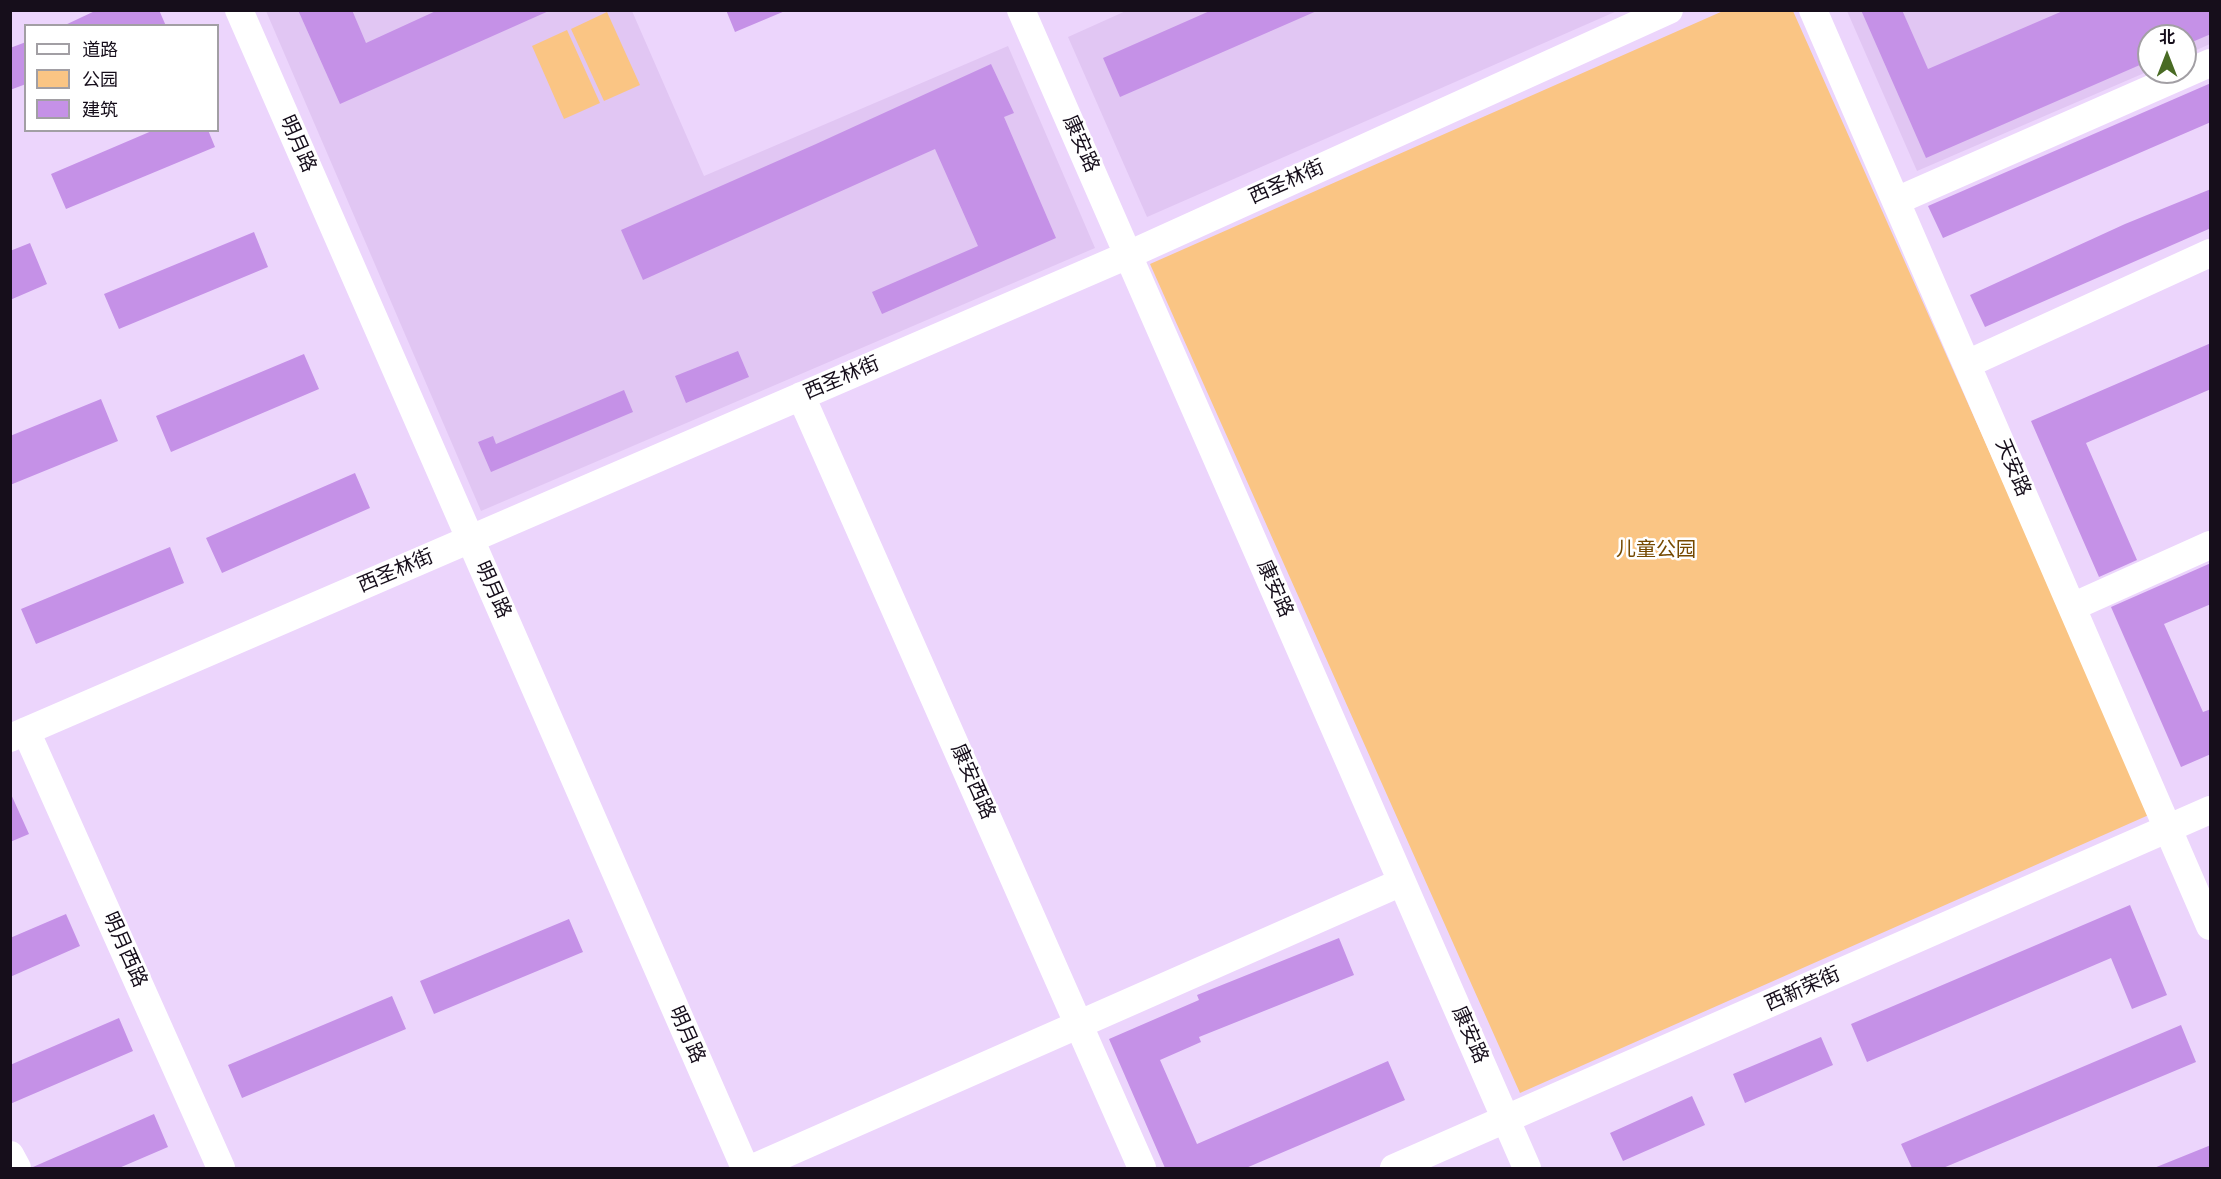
<!DOCTYPE html>
<meta charset="utf-8">
<style>
body{margin:0}
#map{position:relative;width:2221px;height:1179px;overflow:hidden;background:#ecd5fc;font-family:Poppins,"Noto Sans SC",sans-serif}
canvas{display:block}
.frame{position:absolute;inset:0;border:12px solid #160e1b;pointer-events:none}
.legend{position:absolute;left:24px;top:24px;width:195px;height:108px;box-sizing:border-box;background:#fff;border:2px solid #a29fa4;margin:0;padding:8px 10px;list-style:none;font-size:18px;color:#160e1b}
.legend li{display:flex;align-items:center;gap:12px;height:30px}
.legend b{width:30px;border:2px solid #a29fa4}
.north{position:absolute;left:2137px;top:24px;width:60px;height:60px;box-sizing:border-box;background:#fff;border:2px solid #a29fa4;border-radius:50%;rotate:0deg;font-size:16px;font-weight:700;line-height:24px;text-align:center;color:#160e1b}
.north::after{content:'';display:block;margin:auto;width:21px;height:27px;background:#496b24;clip-path:polygon(50% 0,100% 100%,50% 72%,0 100%)}
</style>
<div id="map">
<canvas width="2221" height="1179"></canvas>
<div class="frame"></div>
<ul class="legend">
<li><b style="height:8px;background:#fff"></b>道路</li>
<li><b style="height:16px;background:#fac584"></b>公园</li>
<li><b style="height:16px;background:#c591e7"></b>建筑</li>
</ul>
<div class="north">北</div>
</div>
<script>
const ctx = document.querySelector('canvas').getContext('2d');
ctx.lineJoin = 'round';
function fillPath(path, color) { ctx.fillStyle = color; ctx.fill(path, 'evenodd'); }
function strokePath(path, color, width, dash) { ctx.strokeStyle = color; ctx.lineWidth = width; ctx.lineCap = dash ? 'butt' : 'round'; ctx.setLineDash(dash || []); ctx.stroke(path); }
function write(font, color, halo, rows, align = 'center') {
  ctx.font = font + ' Poppins,"Noto Sans SC",sans-serif'; ctx.lineWidth = 5; ctx.setLineDash([]); ctx.textBaseline = 'middle'; ctx.strokeStyle = halo; ctx.fillStyle = color; for (const [text, x, y, turn = 0] of rows) {
    ctx.save(); ctx.translate(x, y); ctx.rotate((+turn || 0) * Math.PI / 180); ctx.textAlign = isNaN(turn) ? turn : align; if (halo) ctx.strokeText(text, 0, 0); ctx.fillText(text, 0, 0); ctx.restore();
  }
}
fillPath(new Path2D(`
 M1128 10 1617 11 1147 217 1068 37Z
 M266 11H632L704 176 1008 46 1095 248 481 511Z
 M1847 11H2210V44L2185 55V36H2149V71L1917 171Z`), '#e1c6f3');
fillPath(new Path2D(`
 M1723 11H1793L2151 814 1520 1093 1150 264Z
 M607 12 640 85 604 101 571 29Z
 M567 30 600 103 564 119 532 46Z`), '#fac584');
fillPath(new Path2D(`
 M97 10H159L166 26H63Z
 M298 10H352L366 43 438 10H551L340 104Z
 M726 10H785V11L735 32Z
 M1212 10H1319L1120 97 1103 58Z
 M1861 10H1902L1928 69 2065 10H2211V34L2185 45V36H2149V61L1926 158Z
 M26 42V84L10 90V48Z
 M991 64 1014 113 1004 117 1056 238 882 314 872 292 978 246 935 149 643 280 621 230 816 144Z
 M2211 83V122L1943 238 1928 206Z
 M154 130H208L215 147 66 209 51 174Z
 M2211 189V228L1985 327 1970 295 2125 224Z
 M254 232 268 267 119 329 104 294Z
 M30 243 47 284 10 300V251Z
 M2211 343V389L2086 443 2137 560 2099 577 2031 421Z
 M738 351 749 377 686 403 675 376Z
 M304 354 319 389 171 452 156 416Z
 M624 390 633 412 491 472 478 442 493 436 496 444Z
 M101 399 118 441 10 485V436Z
 M355 473 370 508 222 573 206 538Z
 M170 547 184 583 36 644 21 609Z
 M2211 563V604L2164 624 2203 712 2211 709V754L2181 767 2111 607Z
 M10 792 29 834 10 842Z
 M2130 905 2167 995 2132 1009 2111 958 1867 1062 1851 1024Z
 M66 914 80 946 10 977V938Z
 M569 919 583 952 434 1014 420 981Z
 M1339 938 1354 975 1199 1037 1201 1042 1160 1060 1197 1144 1388 1061 1405 1100 1246 1168H1165L1109 1039 1199 1000 1197 995Z
 M392 996 406 1029 242 1098 228 1065Z
 M119 1018 133 1051 10 1104V1065Z
 M2181 1025 2196 1062 1943 1168H1912L1901 1144Z
 M1821 1037 1833 1065 1745 1103 1733 1074Z
 M1692 1096 1705 1125 1623 1161 1610 1133Z
 M154 1114 168 1147 119 1168H33V1167Z
 M2211 1145V1168H2154Z`), '#c591e7');
strokePath(new Path2D(`
 M239 10 745 1168
 M1021 10 1527 1168
 M1813 10 2210 926
 M1896 201 2210 63
 M1967 364 2210 253
 M801 396 1142 1168
 M2072 607 2210 545
 M26 731 221 1168
 M10 738 1128 255 1669 10
 M10 1155 17 1168
 M753 1168 1402 882
 M1394 1168 2210 810`), '#fff', 28);
write('20px', '#160e1b', '#fff', [
 ["明月路",297,144,66],
 ["康安路",1080,144,66],
 ["西圣林街",1287,183,-24],
 ["西圣林街",842,379,-23],
 ["天安路",2012,468,67],
 ["西圣林街",396,572,-23],
 ["康安路",1274,589,66],
 ["明月路",492,590,66],
 ["康安西路",972,782,66],
 ["明月西路",124,950,66],
 ["西新荣街",1803,990,-24],
 ["明月路",686,1035,66],
 ["康安路",1469,1035,66]
]);
write('20px', '#754900', '#fff', [
 ["儿童公园",1656,551]
]);
</script>
